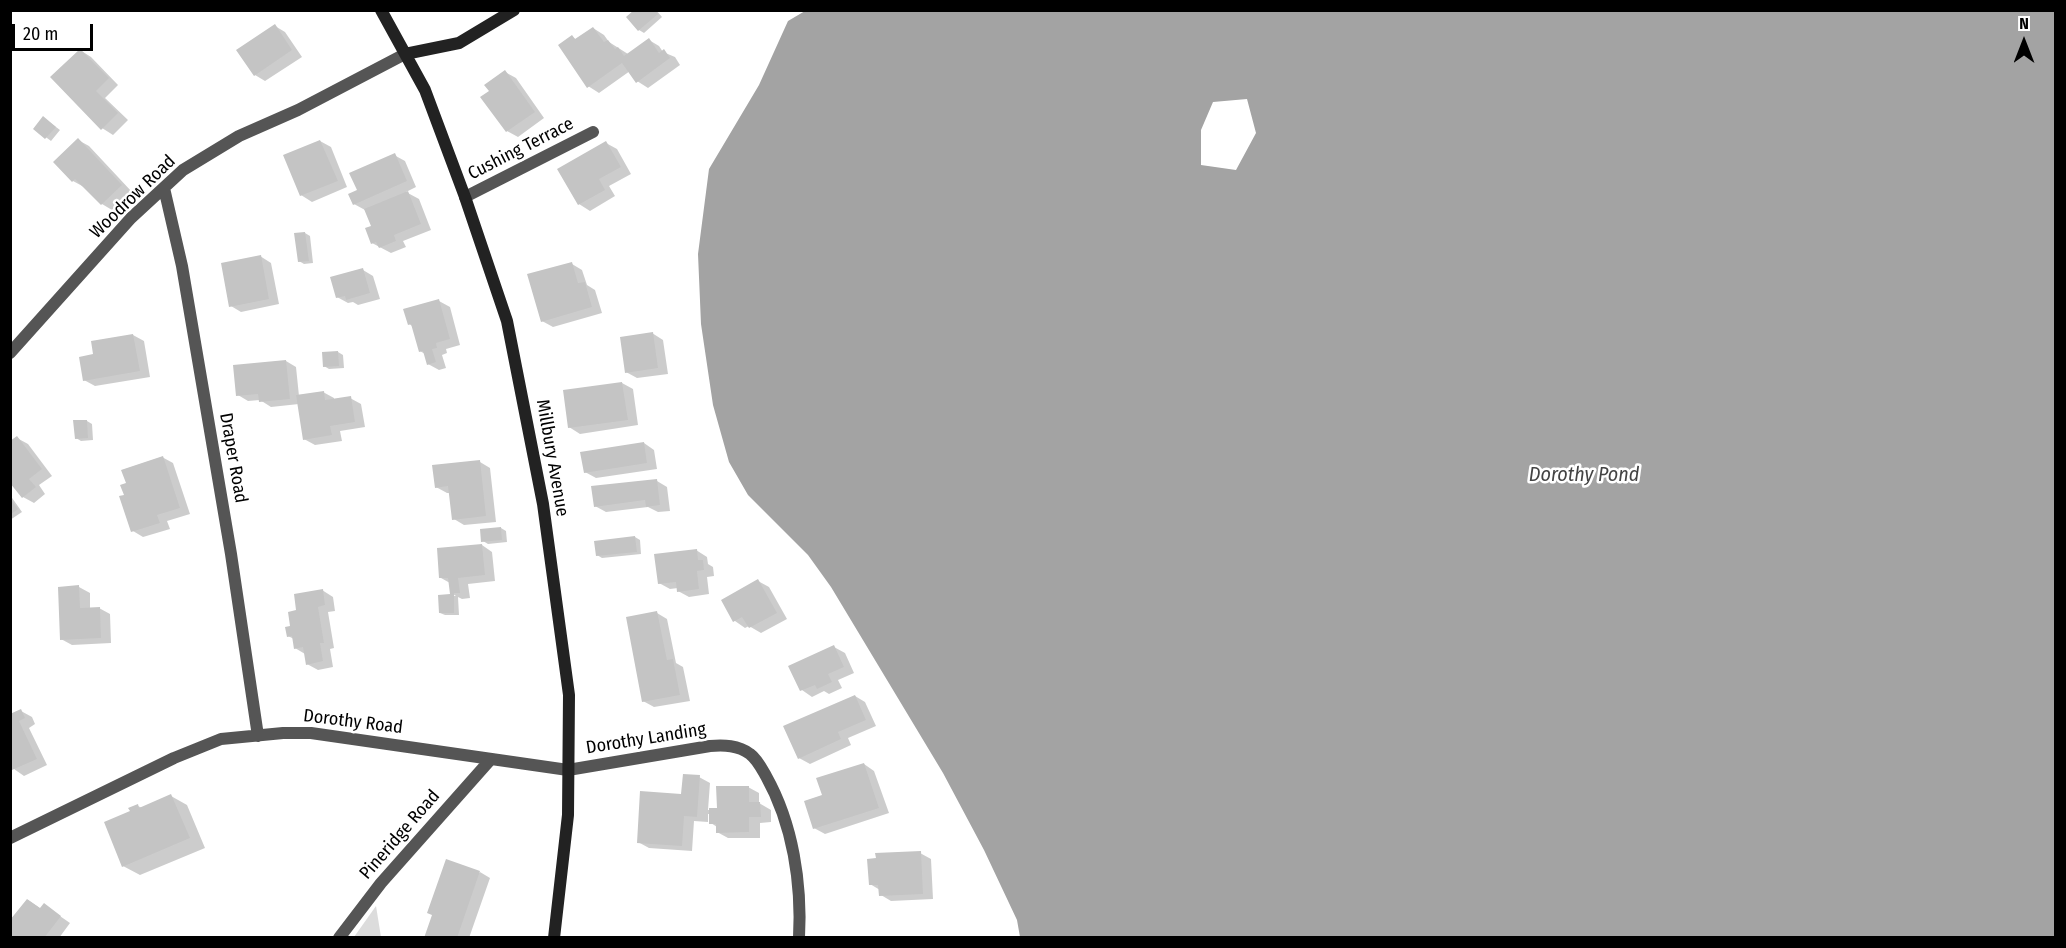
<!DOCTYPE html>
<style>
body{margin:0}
#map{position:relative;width:2066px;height:948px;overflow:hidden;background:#fff;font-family:"Fira Sans Condensed",sans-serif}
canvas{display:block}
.frame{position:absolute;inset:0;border:12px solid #000;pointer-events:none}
.north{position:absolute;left:1994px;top:12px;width:60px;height:60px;-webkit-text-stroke:4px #fff;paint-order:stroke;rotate:0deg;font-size:16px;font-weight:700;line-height:24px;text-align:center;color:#000}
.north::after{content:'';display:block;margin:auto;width:21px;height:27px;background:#000;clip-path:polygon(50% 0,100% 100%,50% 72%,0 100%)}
.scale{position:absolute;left:12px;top:24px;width:81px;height:27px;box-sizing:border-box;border:3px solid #000;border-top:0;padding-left:8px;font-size:18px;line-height:21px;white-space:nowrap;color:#000;-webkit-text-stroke:4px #fff;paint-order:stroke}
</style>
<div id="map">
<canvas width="2066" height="948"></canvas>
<div class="frame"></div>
<div class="north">N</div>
<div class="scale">20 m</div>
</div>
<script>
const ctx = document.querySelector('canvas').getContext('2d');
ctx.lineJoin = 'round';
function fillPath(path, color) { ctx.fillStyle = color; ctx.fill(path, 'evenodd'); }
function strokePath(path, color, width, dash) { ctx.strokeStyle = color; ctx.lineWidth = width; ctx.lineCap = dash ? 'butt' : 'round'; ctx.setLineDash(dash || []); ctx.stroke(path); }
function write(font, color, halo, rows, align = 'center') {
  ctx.font = font + ' "Fira Sans Condensed",sans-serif'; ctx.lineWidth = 5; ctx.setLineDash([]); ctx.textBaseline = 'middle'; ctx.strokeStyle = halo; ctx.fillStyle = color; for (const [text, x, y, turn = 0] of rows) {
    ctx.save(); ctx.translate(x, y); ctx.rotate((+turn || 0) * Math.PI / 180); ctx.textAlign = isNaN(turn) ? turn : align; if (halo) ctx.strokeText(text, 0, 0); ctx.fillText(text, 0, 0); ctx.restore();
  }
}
fillPath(new Path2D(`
 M376 906 381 937H354Z`), '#dcdcdc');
fillPath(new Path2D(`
 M805 11H2055V937H1020L1017 920 984 850 943 773 831 587 808 555 748 495 729 462 713 405 701 324 698 254 709 169 759 85 788 21ZM1247 99 1256 133 1236 170 1201 165V130L1213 102Z`), '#a3a3a3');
fillPath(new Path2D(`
 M636 10H656L662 17 644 33 639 30Z
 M275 26 285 32 302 57 265 81 255 75Z
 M593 28 604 35 609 42 628 54 649 40 659 46 663 52 675 57 680 65 648 88 637 81 630 71 599 93 588 86 572 37 577 40Z
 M80 50 91 57 118 85 105 98 128 120 113 135 102 128Z
 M505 72 516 78 544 118 518 137 507 131 491 91Z
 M48 121 60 130 51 141 35 129Z
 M78 140 89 146 132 192 112 210 102 204 84 187 73 181 55 162Z
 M320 141 331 147 347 187 312 202 301 195Z
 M606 143 617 149 631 174 609 186 615 196 590 211 579 204 559 170Z
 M394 155 405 161 416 187 406 192 419 199 431 230 403 241 406 247 391 253 372 243 373 226 365 210 354 204 359 191Z
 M305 233 310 236 313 263 304 264 299 261Z
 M260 256 271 263 279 304 241 312 231 306Z
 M572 264 582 270 587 285 595 290 602 313 553 327 542 321Z
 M363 270 373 276 380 299 358 305 353 302 348 303 337 297Z
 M439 301 450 307 460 345 446 349 447 353 442 355 446 368 439 370 428 364 425 354 420 351 414 327 409 324Z
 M652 333 663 340 668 374 637 378 626 372Z
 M133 335 144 341 150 377 95 386 84 380Z
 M338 352 343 355 344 368 329 369 324 366Z
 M286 361 296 367 299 396 323 392 334 398V401L350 398 361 404 365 427 340 431 342 441 315 445 304 439 299 404 271 407 260 400 248 401 238 395Z
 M622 383 633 389 638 425 580 434 569 427Z
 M87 421 92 424 93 440 81 441 76 438Z
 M17 438 28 444 52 476 39 485 45 494 34 503 23 497Z
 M644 443 654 450 657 469 596 478 585 472Z
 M162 457 173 463 190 514 167 521 170 529 143 537 133 531Z
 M480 462 490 468 496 522 464 525 454 519 451 493H447L436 487Z
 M657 481 667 487 670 511 658 512 648 507 606 512 595 506Z
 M10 495 22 512 10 520Z
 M501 528 506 531 507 542 488 544 483 541Z
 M635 537 640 540 641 554 602 558 597 555Z
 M482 545 492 552 495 581 468 584 470 598 462 599 458 597 459 615H445L440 613V596H456L451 593 450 583 441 578Z
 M696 550 707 557 708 564 713 567 714 576 707 577 709 594 689 597 678 591V588L670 589 659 583Z
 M758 581 769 587 787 619 761 633 749 626 745 628 735 621 723 601Z
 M79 587 90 593V609L99 608 110 614 111 643 72 645 61 639Z
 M322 590 333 597 335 611 328 612 334 648 330 649 333 667 318 670 307 664 305 654 295 648 294 639 288 636 292 627Z
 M657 613 667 619 676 663 683 667 690 701 654 707 643 701Z
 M834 647 845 653 854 673 838 680 842 688 829 694 824 691 812 697 802 690 790 667Z
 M855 696 865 702 876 726 848 738 851 745 810 764 799 758Z
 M21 711 32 717 35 724 29 728 47 765 24 776 14 769 10 716Z
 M864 764 874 771 889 813 825 834 814 828Z
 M699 777 710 783 708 810H718L748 787 759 793V803L771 810V822L760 823V838H728L717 832V827L711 823V814H708V822L694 821 692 851 649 848 638 842Z
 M171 796 187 805 205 848 140 875 123 866 132 812 138 806 142 808Z
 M920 853 931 859 933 899 891 901 881 895 880 890 870 884Z
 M480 872 490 878 469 938H426L433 915Z
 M28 900 41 909 44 905 70 923 59 938H13Z`), '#0003');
fillPath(new Path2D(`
 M634 10H655L658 14 638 31 626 17Z
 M275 24 292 50 254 76 236 50Z
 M593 27 604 42 608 40 615 49 618 47 624 56 649 38 659 53 664 49 670 58 636 83 622 63 587 88 558 45 572 35 575 39Z
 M80 49 109 78 96 91 118 113 101 130 50 77Z
 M505 70 535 112 506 132 480 97 489 91 484 85Z
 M43 116 56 127 45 139 33 129Z
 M78 138 122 185 101 205 75 179 72 182 53 162Z
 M320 140 338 181 300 196 283 155Z
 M606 141 621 167 599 179 605 190 578 205 557 169Z
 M395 153 407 181 353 205 348 194 357 190 349 173Z
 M408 191 421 224 394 235 396 241 379 248 376 242 371 244 365 228 371 226 364 209Z
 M305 232 309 261 298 262 294 233Z
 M261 255 269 299 229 307 221 263Z
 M572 262 578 283 585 282 592 307 541 322 527 274Z
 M363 268 370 293 346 300 345 296 336 298 330 277Z
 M439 299 450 339 436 343 437 348 432 349 436 362 427 365 423 351 419 352 411 324 408 325 403 309Z
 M653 332 658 368 625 373 620 337Z
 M133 334 140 371 83 381 79 357 93 354 91 341Z
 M338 351 339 366 323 367 322 352Z
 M286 360 290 399 259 402 258 394 236 396 233 365Z
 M622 382 628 420 568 428 563 390Z
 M324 391 325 400 351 396 355 422 330 426 332 435 303 440 296 395Z
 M73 420H87L88 438 75 439Z
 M17 436 42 469 29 479 36 487 22 498 10 483V441Z
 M644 442 647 463 584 473 580 452Z
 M163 456 180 508 157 515 160 523 131 532 119 496 124 495 120 485 126 483 121 470Z
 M480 460 486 516 452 520 448 486 435 488 432 465Z
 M657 479 660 505 646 507 645 500 594 507 591 486Z
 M10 498 18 509 10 515Z
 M501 527 502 540 481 542 480 529Z
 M635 536 637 552 596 556 594 541Z
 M482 544 485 575 458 578 460 593H454V613H439L438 595 450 594 448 578H439L437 548Z
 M697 549 698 560H703L704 570 697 571 699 589 677 592 676 582 658 584 654 554Z
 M758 579 777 613 749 628 742 617 733 622 721 600Z
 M79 585 80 608 100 607 101 638 60 640 58 587Z
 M323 589 325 605 318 607 324 643H320L323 661 306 665 303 647 294 649 292 636 287 637 285 627 290 626 288 612 296 610 294 594Z
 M657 611 667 660 673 659 680 695 642 702 626 617Z
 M834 645 844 667 828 674 832 682 817 689 815 685 800 691 788 666Z
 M855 695 866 720 838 732 841 739 798 759 783 726Z
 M21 709 25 718 19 721 37 759 12 770 10 766V714Z
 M864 763 879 808 813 829 804 801 822 795 816 778Z
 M683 774 700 775 697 817 684 816 682 846 637 843 640 791 681 794Z
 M716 786H749V802H760L761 817H749V832L716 833V824H709V808H717Z
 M171 794 190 838 122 867 104 822 130 811 128 808 138 804 139 808Z
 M921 851 923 894 879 896 878 885H869L867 859 876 858 875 853Z
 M446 859 480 871 457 938H424L432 915 427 913Z
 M27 899 40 908 44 903 61 916 44 938H10V920Z`), '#c4c4c4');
strokePath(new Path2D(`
 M164 188 182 266 231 554 258 736
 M465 197 593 132
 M10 353 131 218 183 170 239 136 298 110 405 54
 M10 838 174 758 221 739 283 733H311L568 770 710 746C724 745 738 745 750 754 757 759 762 769 766 776 793 824 802 884 799 938
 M339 938 381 883 491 759`), '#555', 12);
strokePath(new Path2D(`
 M381 10 425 90 465 197 507 321 543 504 569 695 568 815 554 938
 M405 54 459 43 514 10`), '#222', 12);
write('18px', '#000', '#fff', [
 ["Cushing Terrace",521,149,-27],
 ["Woodrow Road",133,197,-44],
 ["Draper Road",233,458,80],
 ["Millbury Avenue",552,458,80],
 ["Dorothy Road",353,722,7],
 ["Dorothy Landing",646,739,-9],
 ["Pineridge Road",400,835,-49]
]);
write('italic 20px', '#444', '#fff', [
 ["Dorothy Pond",1584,475]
]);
</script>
